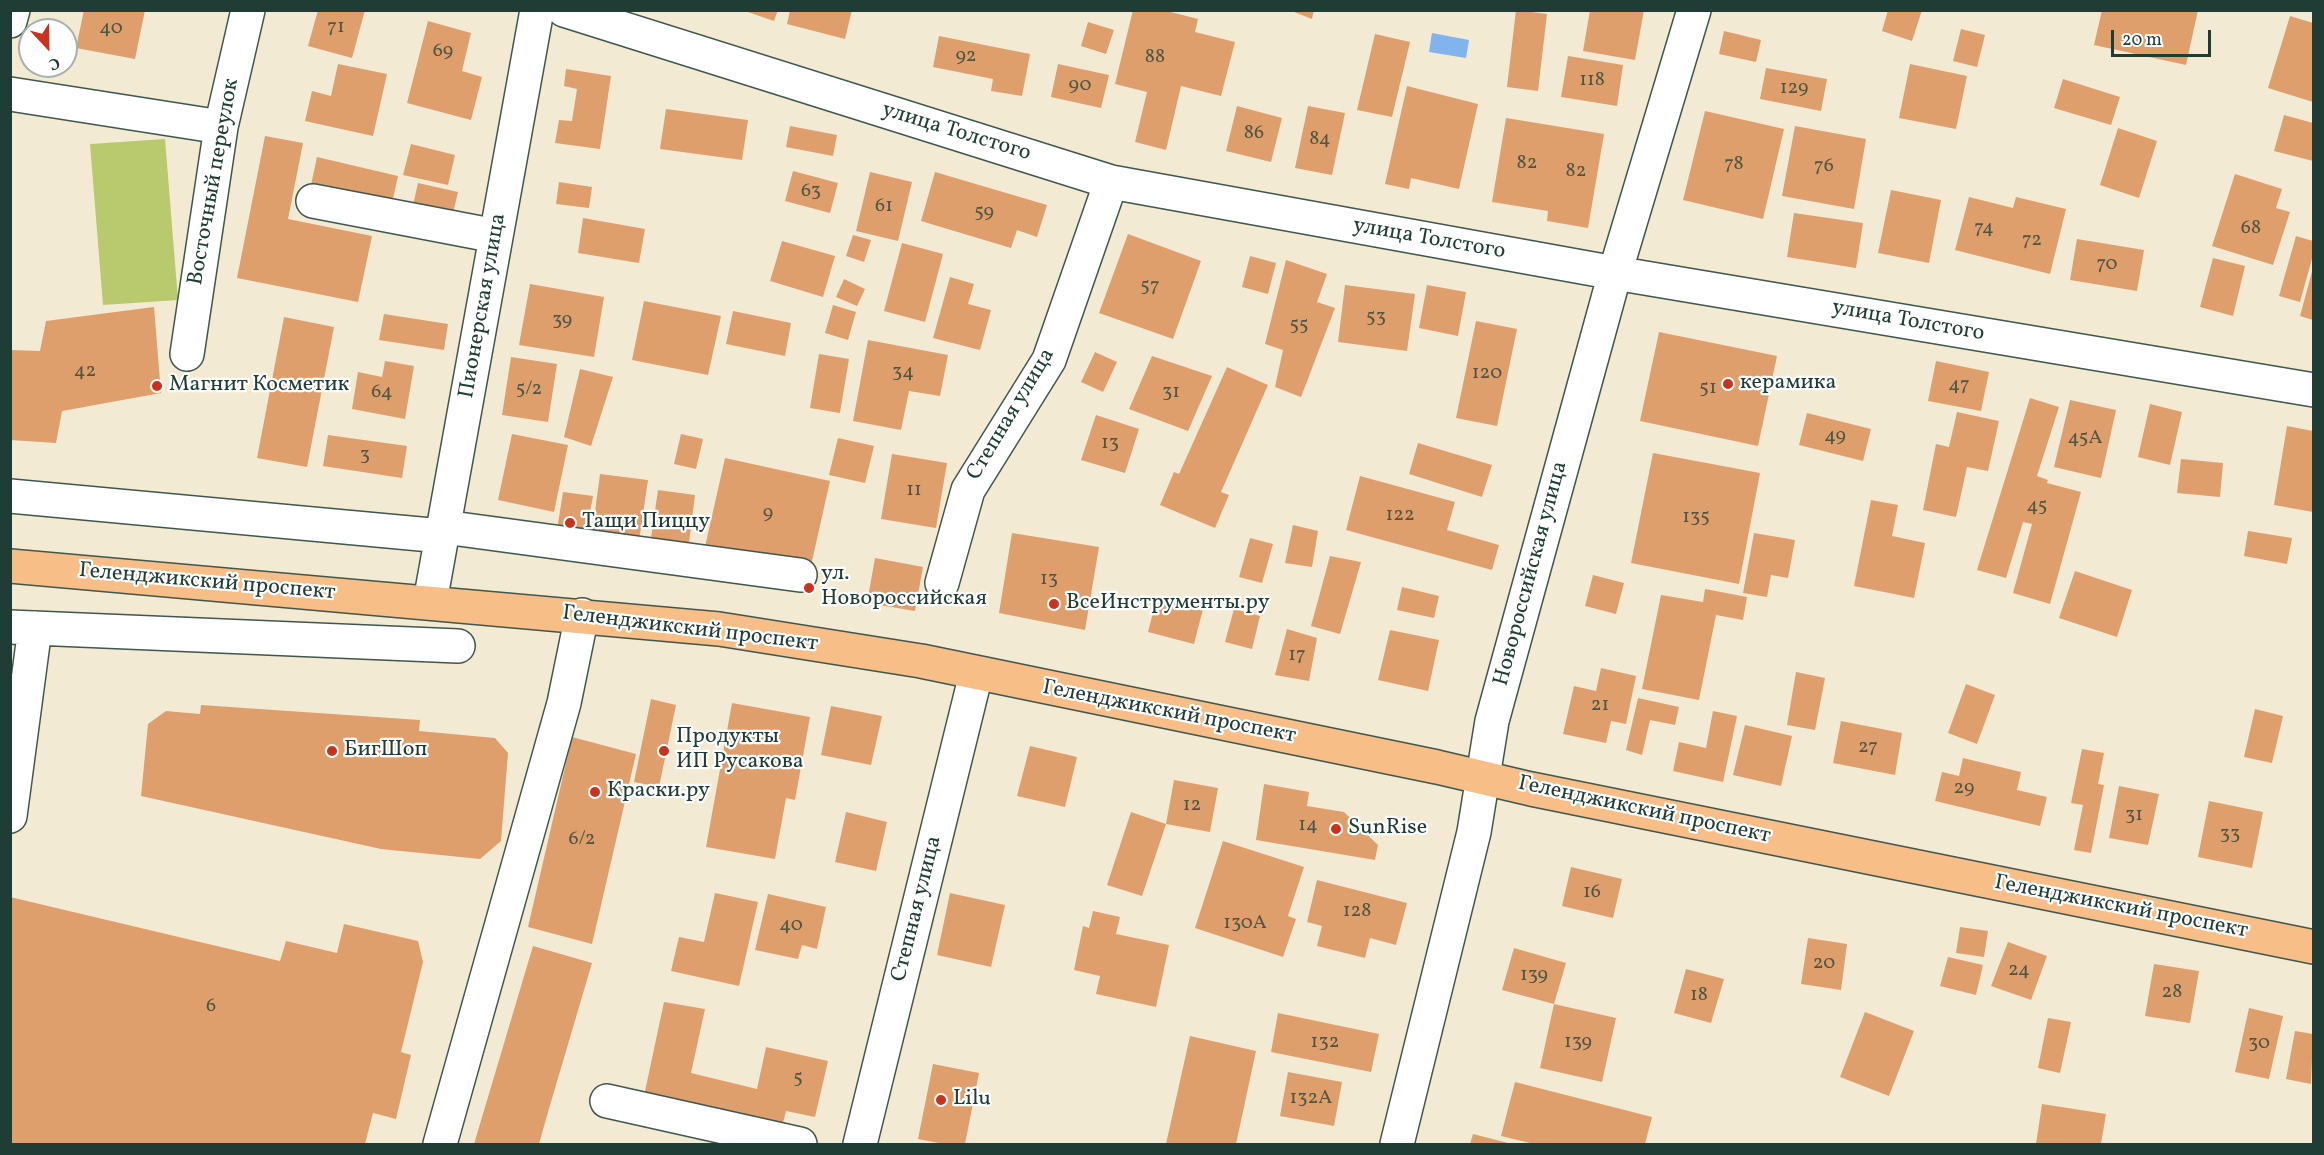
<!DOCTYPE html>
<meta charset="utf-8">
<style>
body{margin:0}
#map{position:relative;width:2324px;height:1155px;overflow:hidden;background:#f3ead4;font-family:Vollkorn,serif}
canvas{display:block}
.frame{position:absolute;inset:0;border:12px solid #1f3d34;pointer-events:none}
.north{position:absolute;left:18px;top:18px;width:60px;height:60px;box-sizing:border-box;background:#fff;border:2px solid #a5b1ae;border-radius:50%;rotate:158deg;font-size:16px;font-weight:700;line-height:24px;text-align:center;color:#1f3d34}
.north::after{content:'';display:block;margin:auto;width:21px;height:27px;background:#c8321e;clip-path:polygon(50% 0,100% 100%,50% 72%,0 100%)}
.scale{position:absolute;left:2111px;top:30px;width:100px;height:27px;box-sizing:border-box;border:3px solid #1f3d34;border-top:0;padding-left:8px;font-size:18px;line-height:21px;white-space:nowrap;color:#1f3d34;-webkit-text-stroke:4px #fff;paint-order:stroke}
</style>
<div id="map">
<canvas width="2324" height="1155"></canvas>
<div class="frame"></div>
<div class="north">С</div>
<div class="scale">20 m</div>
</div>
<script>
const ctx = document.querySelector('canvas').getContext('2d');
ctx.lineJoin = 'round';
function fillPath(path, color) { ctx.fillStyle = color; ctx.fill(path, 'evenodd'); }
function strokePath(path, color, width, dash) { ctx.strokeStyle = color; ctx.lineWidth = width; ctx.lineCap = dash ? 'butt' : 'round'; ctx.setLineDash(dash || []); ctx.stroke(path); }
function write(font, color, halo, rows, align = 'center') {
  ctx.font = font + ' Vollkorn,serif'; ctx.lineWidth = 4.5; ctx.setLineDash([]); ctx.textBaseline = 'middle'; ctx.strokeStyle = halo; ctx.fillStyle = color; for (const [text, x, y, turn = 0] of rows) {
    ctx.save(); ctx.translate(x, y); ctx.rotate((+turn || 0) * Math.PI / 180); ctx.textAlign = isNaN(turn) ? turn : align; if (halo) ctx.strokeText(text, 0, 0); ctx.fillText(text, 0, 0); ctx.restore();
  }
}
fillPath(new Path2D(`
 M165 139 178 300 103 305 90 144Z`), '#b8ca6d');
fillPath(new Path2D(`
 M1432 33 1469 40 1466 58 1429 52Z`), '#81b4ee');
fillPath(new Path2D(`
 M84 10H145L135 59 76 48Z
 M318 10H365L352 58 308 46Z
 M742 10H778L774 21Z
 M790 10H852L845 39 787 24Z
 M1133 10H1163L1198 19 1195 32 1235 42 1221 96 1181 86 1166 150 1135 142 1147 92 1115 84Z
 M1289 10H1314L1312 19Z
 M1516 10 1547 14 1538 91 1507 87Z
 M1590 10H1644L1635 60 1583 51Z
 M1888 10H1922L1912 41 1882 31Z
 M2102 10H2198L2186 65 2094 45Z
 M2290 16 2313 23V102L2268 88Z
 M428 21 471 33 462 71 482 77 471 120 407 103Z
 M1088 22 1114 30 1106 54 1081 46Z
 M1961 29 1985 35 1977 67 1953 61Z
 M1724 31 1761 40 1756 62 1719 54Z
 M1375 34 1410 42 1392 117 1357 110Z
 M939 36 1030 54 1022 96 991 91 993 79 933 67Z
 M1568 56 1623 65 1617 106 1561 97Z
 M338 64 387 74 373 136 305 121 312 91 331 96Z
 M1058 64 1109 75 1101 108 1051 97Z
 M1910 64 1967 76 1956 129 1899 118Z
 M1766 68 1827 79 1821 111 1760 99Z
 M566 69 611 76 600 149 555 143 559 120 572 121 577 89 564 86Z
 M2063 79 2120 97 2111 125 2054 108Z
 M1407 86 1478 104 1459 189 1411 178 1409 189 1385 184Z
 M1237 106 1282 118 1271 162 1226 151Z
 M1308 106 1345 113 1332 175 1295 168Z
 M666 109 748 120 742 160 660 149Z
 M1705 111 1784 129 1763 219 1683 200Z
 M2284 115 2313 123V161L2274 151Z
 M1506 118 1604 134 1588 228 1547 221 1548 211 1492 202Z
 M790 126 837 135 833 156 786 147Z
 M1795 126 1866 139 1854 209 1782 196Z
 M2118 128 2157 141 2139 198 2100 185Z
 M265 136 303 143 288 219 372 236 358 302 237 278Z
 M411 144 455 155 448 185 403 175Z
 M317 157 398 176 392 203 311 185Z
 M793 171 838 183 830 213 785 201Z
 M870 172 912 182 898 241 856 231Z
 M935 172 1047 205 1037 237 1017 230 1011 248 921 221Z
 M2235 174 2282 189 2276 208 2290 212 2273 265 2212 246Z
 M559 182 592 187 589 208 556 204Z
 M418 183 458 192 453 213 413 205Z
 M1891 190 1941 200 1929 263 1878 253Z
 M1969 197 2013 208 2016 197 2066 209 2050 274 1955 250Z
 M1794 213 1863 223 1856 268 1787 257Z
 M583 218 645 229 639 263 578 253Z
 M1128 234 1201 261 1173 339 1099 313Z
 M853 235 871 240 864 262 846 256Z
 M2296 236 2313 241V255L2300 302 2279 296Z
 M2077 239 2144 250 2137 291 2070 280Z
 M782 241 835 256 823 297 770 281Z
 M902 243 943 254 925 322 884 311Z
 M1250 256 1276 263 1268 294 1242 287Z
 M2213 258 2245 266 2233 316 2200 307Z
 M1286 260 1327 274 1317 302 1335 308 1301 397 1275 387 1283 350 1265 344Z
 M2313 268V320L2300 316Z
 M950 277 974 284 968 304 991 310 980 350 933 338Z
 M844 279 865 289 857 306 836 297Z
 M530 284 604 297 594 357 519 345Z
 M1345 285 1415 294 1407 351 1338 342Z
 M1427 285 1466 292 1458 336 1419 328Z
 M644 301 721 316 708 375 632 360Z
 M833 305 856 312 848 340 825 333Z
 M154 307 161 393 62 411 56 443 10 440V350L40 351 46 321Z
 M733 311 791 323 785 356 726 344Z
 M384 314 448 324 444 350 379 340Z
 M284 317 334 327 307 467 257 458Z
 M1476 321 1517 329 1497 426 1456 418Z
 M1659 332 1777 356 1758 446 1640 421Z
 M868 340 948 355 940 396 909 391 901 430 853 421Z
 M1095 352 1117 362 1103 392 1081 382Z
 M819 354 849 359 840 413 810 408Z
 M1152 356 1212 376 1188 431 1129 409Z
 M511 357 557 364 548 422 502 415Z
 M385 361 414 366 405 419 352 409 358 372 382 377Z
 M1936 361 1989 372 1981 411 1928 401Z
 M1227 367 1268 385 1221 492 1229 495 1215 528 1160 505 1174 472 1179 474Z
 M580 369 613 377 591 446 564 437Z
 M2030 398 2059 407 2037 476 2048 480 2047 483 2081 492 2050 604 2013 593 2032 524 2023 522 2006 578 1977 570Z
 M2070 400 2116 410 2101 478 2054 467Z
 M2150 404 2182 412 2170 465 2138 457Z
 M1957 412 1999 421 1988 471 1967 467 1956 517 1923 510 1936 444 1949 447Z
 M1807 413 1871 429 1863 461 1799 445Z
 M1096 415 1139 429 1125 473 1081 460Z
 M2287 426 2313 431V512L2274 505Z
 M512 434 568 445 554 512 498 500Z
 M681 434 703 439 696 469 674 464Z
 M328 435 407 446 402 478 323 466Z
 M838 438 874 446 865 483 829 475Z
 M1418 443 1492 465 1482 497 1409 474Z
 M1653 453 1760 473 1739 584 1631 563Z
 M892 454 947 463 936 528 881 519Z
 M725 458 830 481 810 570 705 547Z
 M2181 459 2223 463 2220 497 2177 493Z
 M600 474 648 480 639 541 592 534Z
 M1360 476 1455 502 1447 530 1499 545 1492 570 1346 530Z
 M658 490 695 495 689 543 651 538Z
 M563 492 593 496 586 534 557 530Z
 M1871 500 1898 505 1892 536 1925 543 1914 598 1854 586Z
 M1293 525 1318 531 1312 567 1285 563Z
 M2248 531 2292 538 2287 564 2244 556Z
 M1012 533 1099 547 1085 630 999 613Z
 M1754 533 1795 540 1788 578 1771 575 1767 597 1743 593Z
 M1250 538 1273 544 1262 583 1239 577Z
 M1330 556 1361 562 1340 634 1311 626Z
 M875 558 923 567 915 611 867 603Z
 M2075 571 2132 590 2117 637 2059 618Z
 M1593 575 1624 583 1616 614 1585 606Z
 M1402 587 1439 596 1434 618 1397 610Z
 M1705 589 1747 597 1743 620 1716 615 1699 700 1642 689 1661 595 1703 602Z
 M1157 597 1203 609 1194 644 1148 632Z
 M1234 609 1260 616 1252 649 1225 642Z
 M1287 629 1317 638 1309 681 1275 675Z
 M1390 630 1439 640 1428 691 1378 680Z
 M1601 668 1636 676 1626 724 1611 721 1606 743 1563 734 1574 686 1596 691Z
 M1796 672 1825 678 1815 730 1787 725Z
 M1966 684 1995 695 1977 744 1948 733Z
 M1638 698 1679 707 1675 725 1650 720 1642 755 1626 750Z
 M651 699 676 705 659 787 634 782Z
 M732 703 810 717 795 800 786 798 775 859 706 847Z
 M201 705 420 720 419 731 495 738 508 753 501 841 480 859 381 849 141 796 148 724 166 711 200 714Z
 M831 706 882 716 871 765 821 755Z
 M2255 709 2283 716 2272 763 2244 757Z
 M1713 711 1737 716 1723 782 1673 771 1679 742 1706 748Z
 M1841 721 1902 733 1895 775 1833 763Z
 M1745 725 1792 736 1781 786 1733 775Z
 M572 737 636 754 592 944 528 927Z
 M1030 746 1077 757 1065 807 1017 796Z
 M2082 749 2104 753 2098 784 2104 785 2091 853 2074 850 2083 805 2071 803Z
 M1963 758 2021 772 2017 790 2047 797 2040 826 1935 801 1942 772 1959 776Z
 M1174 780 1218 788 1210 832 1166 824 1142 896 1107 885 1131 812 1166 824Z
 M1264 784 1309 792 1307 806 1344 812 1378 845 1375 860 1256 840Z
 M2119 786 2159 794 2148 845 2109 838Z
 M2209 801 2263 812 2252 868 2198 857Z
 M846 812 887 822 876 871 835 862Z
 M1223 841 1304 867 1288 916 1296 919 1283 957 1195 928Z
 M1571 867 1622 879 1613 918 1562 906Z
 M1317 880 1407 903 1396 945 1370 938 1365 958 1317 946 1322 926 1307 922Z
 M715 893 758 902 739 986 671 971 679 937 704 942Z
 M950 893 1005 905 991 967 937 955Z
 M768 894 826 907 817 949 802 945 798 959 755 950Z
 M10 897 280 961 286 941 337 953 344 924 418 941 423 962 401 1052 411 1055 396 1119 373 1113 365 1144H10Z
 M1093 911 1120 917 1116 934 1169 945 1156 1007 1096 994 1100 976 1074 970 1083 926 1089 928Z
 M1960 927 1988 931 1984 957 1956 953Z
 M1808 938 1847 944 1841 990 1801 984Z
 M2008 942 2047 956 2031 1000 1991 986Z
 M533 946 592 963 548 1112 539 1144H474Z
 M1514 948 1566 963 1554 1004 1502 990Z
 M1948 957 1983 965 1976 995 1940 986Z
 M2154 964 2199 971 2190 1023 2145 1016Z
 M1686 969 1724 979 1711 1023 1674 1013Z
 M664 1002 705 1009 691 1073 757 1089 766 1047 828 1061 815 1117 786 1111 782 1127 644 1096Z
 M1554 1004 1616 1018 1602 1082 1540 1068Z
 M2249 1008 2283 1016 2269 1079 2235 1072Z
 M1865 1012 1914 1031 1889 1096 1840 1077Z
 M1278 1013 1379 1034 1371 1072 1271 1052Z
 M2048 1018 2071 1022 2060 1073 2038 1068Z
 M2295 1031 2313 1034 2311 1084 2286 1079Z
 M1190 1036 1256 1051 1236 1144H1166Z
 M933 1064 979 1073 965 1144H944L918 1139Z
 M1288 1072 1342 1082 1334 1126 1280 1116Z
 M1515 1082 1652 1117 1645 1144H1534L1501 1136Z
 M2042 1104 2106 1114 2101 1144H2036Z
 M1473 1134 1512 1144H1470Z`), '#de9f6c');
const minor = new Path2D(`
 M564 10 1111 182 1615 273 2314 390
 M10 21 13 10
 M10 94 221 127
 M313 201 496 236
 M187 354 221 127 248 10
 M10 496 442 536
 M444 527 800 575
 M942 583 968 490 1049 360 1111 182
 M430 602 537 10
 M10 627 458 646
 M10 816 35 628
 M607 1101 800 1144
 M440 1144 564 703 582 615
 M860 1144 976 674
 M1397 1144 1474 832 1492 721 1615 273 1694 10`);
const major = new Path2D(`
 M10 566 719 629 921 661 1437 767 1531 789 2314 947`);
strokePath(minor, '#3f574c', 36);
strokePath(major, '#3f574c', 36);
strokePath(minor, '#fff', 33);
strokePath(major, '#f7be87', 33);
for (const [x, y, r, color] of [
 [1728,384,6,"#c8321e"],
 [157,386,6,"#c8321e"],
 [570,523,6,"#c8321e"],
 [809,588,6,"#c8321e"],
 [1054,604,6,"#c8321e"],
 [332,751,6,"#c8321e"],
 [664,751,6,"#c8321e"],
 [595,792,6,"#c8321e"],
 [1336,829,6,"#c8321e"],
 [941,1100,6,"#c8321e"]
]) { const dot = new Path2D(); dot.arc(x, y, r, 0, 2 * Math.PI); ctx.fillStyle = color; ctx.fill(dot); strokePath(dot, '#fff', 2); }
write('20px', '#4f5642', null, [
 ["71",336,28],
 ["40",111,29],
 ["69",443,52],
 ["92",966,57],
 ["88",1155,58],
 ["118",1592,81],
 ["90",1080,86],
 ["129",1794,89],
 ["86",1254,134],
 ["84",1320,140],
 ["82",1527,164],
 ["78",1734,165],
 ["76",1824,167],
 ["82",1576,172],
 ["63",811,192],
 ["61",884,207],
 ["59",984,213],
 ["74",1984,229],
 ["68",2251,229],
 ["72",2032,241],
 ["70",2107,265],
 ["57",1150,287],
 ["53",1376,318],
 ["39",562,321],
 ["55",1299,326],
 ["42",85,372],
 ["34",903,373],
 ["120",1487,374],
 ["47",1959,386],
 ["51",1708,389],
 ["5/2",529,390],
 ["64",382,393],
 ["31",1171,393],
 ["49",1835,437],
 ["45А",2085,439],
 ["13",1110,444],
 ["3",365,456],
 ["11",914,491],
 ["45",2037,507],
 ["9",768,514],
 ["122",1400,516],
 ["135",1696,518],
 ["13",1049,580],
 ["17",1297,656],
 ["21",1600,706],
 ["27",1868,748],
 ["29",1964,789],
 ["12",1192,806],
 ["31",2134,816],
 ["14",1308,826],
 ["33",2230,835],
 ["6/2",582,840],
 ["16",1592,893],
 ["128",1357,912],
 ["130А",1245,924],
 ["40",791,926],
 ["20",1824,964],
 ["24",2019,971],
 ["139",1534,976],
 ["28",2172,993],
 ["18",1699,996],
 ["6",211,1007],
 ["132",1325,1043],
 ["139",1578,1043],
 ["30",2259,1044],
 ["5",798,1079],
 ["132А",1311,1099]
]);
write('22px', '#1f3d34', '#fff', [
 ["улица Толстого",956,133,17],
 ["Восточный переулок",215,182,-80],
 ["улица Толстого",1429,240,10],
 ["Пионерская улица",484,306,-80],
 ["улица Толстого",1908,322,10],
 ["Степная улица",1012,415,-59],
 ["Новороссийская улица",1532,574,-75],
 ["Геленджикский проспект",207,583,5],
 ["Геленджикский проспект",690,630,7],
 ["Геленджикский проспект",1169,713,11],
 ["Геленджикский проспект",1644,811,12],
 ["Геленджикский проспект",2121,908,11],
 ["Степная улица",918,909,-76]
]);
write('22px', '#1f3d34', '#fff', [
 ["керамика",1740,384],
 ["Магнит Косметик",169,386],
 ["Тащи Пиццу",582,523],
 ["ул.",821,575],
 ["Новороссийская",821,600],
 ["ВсеИнструменты.ру",1066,604],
 ["Продукты",676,738],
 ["ИП Русакова",676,763],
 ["БигШоп",344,751],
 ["Краски.ру",607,792],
 ["SunRise",1348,829],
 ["Lilu",953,1100]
], 'left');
</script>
